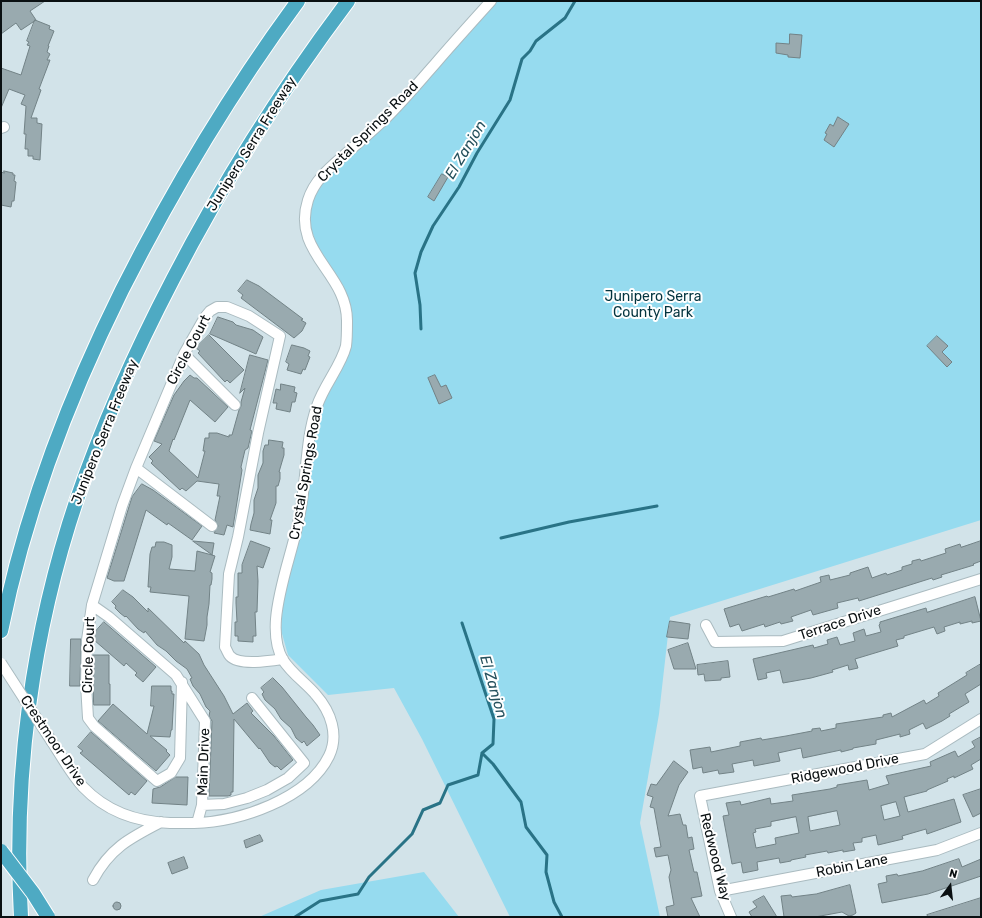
<!DOCTYPE html>
<style>
body{margin:0}
#map{position:relative;width:982px;height:918px;overflow:hidden;background:#d2e3e9;font-family:Rubik,sans-serif}
canvas{display:block}
.frame{position:absolute;inset:0;border:2px solid #0a1012;pointer-events:none}
.north{position:absolute;left:930px;top:866px;width:40px;height:40px;-webkit-text-stroke:3px #fff;paint-order:stroke;rotate:15deg;font-size:11px;font-weight:700;line-height:16px;text-align:center;color:#0a1012}
.north::after{content:'';display:block;margin:auto;width:14px;height:18px;background:#0a1012;clip-path:polygon(50% 0,100% 100%,50% 72%,0 100%)}
</style>
<div id="map">
<canvas width="982" height="918"></canvas>
<div class="frame"></div>
<div class="north">N</div>
</div>
<script>
const ctx = document.querySelector('canvas').getContext('2d');
ctx.lineJoin = 'round';
function fillPath(path, color) { ctx.fillStyle = color; ctx.fill(path, 'evenodd'); }
function strokePath(path, color, width, dash) { ctx.strokeStyle = color; ctx.lineWidth = width; ctx.lineCap = dash ? 'butt' : 'round'; ctx.setLineDash(dash || []); ctx.stroke(path); }
function write(font, color, halo, rows, align = 'center') {
  ctx.font = font + ' Rubik,sans-serif'; ctx.lineWidth = 4; ctx.setLineDash([]); ctx.textBaseline = 'middle'; ctx.strokeStyle = halo; ctx.fillStyle = color; for (const [text, x, y, turn = 0] of rows) {
    ctx.save(); ctx.translate(x, y); ctx.rotate((+turn || 0) * Math.PI / 180); ctx.textAlign = isNaN(turn) ? turn : align; if (halo) ctx.strokeText(text, 0, 0); ctx.fillText(text, 0, 0); ctx.restore();
  }
}
fillPath(new Path2D(`
 M496 1H981V520L670 617 659 714 640 823 660 917H510L422 739 394 688 328 695 288 655 281 630 283 603 306 509 316 421 350 330 333 273 317 245 309 224 308 208 316 191 324 180Z
 M424 872 459 917H259L321 890Z`), '#96dbef');
strokePath(new Path2D(`
 M421 329 420 305 415 273 421 252 433 226 459 187 477 153 510 100 522 59 530 51 536 41 565 18 575 1
 M501 538 569 522 657 506
 M462 623 494 719 493 744 482 753
 M482 753 493 764 521 802 526 827 547 855 546 872 554 902 562 917
 M295 917 320 901 358 894 369 877 412 834 423 810 440 803 448 785 478 775 482 753`), '#297386', 3);
const building = new Path2D(`
 M1 1H45L30 11 36 20 21 30 16 23 1 34Z
 M35 20 50 26 49 29 54 31 48 46H49L47 52 50 54 47 60H50L39 89 41 90 31 118H37V123L42 124 40 160 33 159V156H28V149H25L26 134H24L26 106 21 104 25 95 9 89 1 108V68L21 75 30 46 27 45 29 42 27 41Z
 M790 34 802 35 800 58 788 57V55L776 53V43L789 44Z
 M838 117 849 124 834 147 824 140 827 134 825 133 830 124 833 126Z
 M4 171 13 173V175H15L14 181 16 182 14 201H12L11 207 1 205V172L4 173Z
 M442 174 448 177 434 201 428 197Z
 M247 280 259 286 303 319 301 320 306 323 302 331 294 338 241 298 243 295 238 291Z
 M218 317 233 322 236 325 253 330 263 337 256 354 210 334Z
 M209 335 244 370 230 383 227 380 225 382 224 381 198 353 200 351 196 348Z
 M937 336 948 346 942 352 952 362 947 367 927 346Z
 M292 345 304 348 310 351 308 356 310 357 305 370 303 369 301 374 287 370 289 364 286 362Z
 M250 355 268 360 250 430 252 431 248 448 245 450 241 467 242 470 233 527 227 525 224 535 214 533 218 526 215 520 220 496H217L219 484 197 481 186 491 182 488 180 490 151 463 153 461 149 457 162 444 154 441 174 395 184 381 190 375 194 378H197L228 407 215 422 190 400 174 440 173 439 169 451 198 478 205 451H203L205 438H209V433H217L229 437V435H232L239 410 241 406V402L245 388 240 393Z
 M435 375 441 387 446 385 452 398 439 404 428 378Z
 M281 384 295 387 294 392 297 393 295 402H292L290 412 276 409 277 403H273L276 389 280 390Z
 M269 440 283 442 282 448H284V455L279 472H280V479L278 486H276V503L270 520H272L270 534 250 530 251 524 254 513V500L258 488V475L263 463V451L265 445H268Z
 M142 484 153 490 202 526 192 540 168 523 167 525 146 510 124 581H114L107 578 132 497Z
 M193 541 214 543 212 555 215 556 210 572 212 573V579L211 585H210L209 604 207 617V625L204 641 185 639 189 596 150 592 151 587H148L150 554 152 547H155L156 542H164L172 545V557L169 569 195 571 197 551 212 555Z
 M251 541 270 548 263 568 257 566 258 581 257 612H255L256 636H253V642L238 641V636H235V622H237L236 603V597H238V573H242V565Z
 M981 541V561L973 564 974 565 941 575 942 577 933 580 932 578 859 601 858 598 837 603 838 608 813 615 811 610 791 617 793 621 781 624 780 622 765 627 764 624 742 631 739 624 730 627 724 609 767 596 768 597 794 589 795 591 821 582 820 577 829 575 830 580 850 575V573L868 567 872 578 886 573 887 575 902 570V567L912 564V561L920 559 921 561 946 553 945 549 960 544 961 547Z
 M123 590 133 597 148 612V608L184 643 185 641 199 654 204 665 224 696 233 714 247 703 253 711 251 713 274 736 293 760 281 770 277 766 275 767 270 763 260 748 259 749 234 719 233 792H231V795L228 796H209L212 721 209 716 210 711 206 707 200 694 193 686 190 679 192 678 187 669 176 661 166 651 157 645 145 631 144 633 138 629 126 616 125 617 120 613 115 608 116 606 112 602Z
 M975 597 981 621 972 623V621L960 624V622L944 627 945 631 937 634 934 627 904 636V638L896 640 898 646 855 659 858 668 849 670 848 665 832 670 833 672 811 678 783 683 780 670 766 673 767 678 758 680 753 659 813 645 814 648 828 644 827 640 837 637 840 645 855 641 853 633 864 629 866 636 881 632 879 625 880 624V622L926 608 927 612Z
 M670 621 690 624 688 639 667 637Z
 M104 622 156 667 143 682 135 675 137 673 126 663 124 666 94 640 95 632Z
 M71 639H81L80 686H70Z
 M688 643 696 669H674L668 650Z
 M93 655H109V684H110V705H94Z
 M728 661 730 677 721 678V680L705 681 704 674 698 675 697 665Z
 M981 664V684L965 694 969 702 949 714 950 716 942 721 926 729 923 723 909 730 910 734 900 737V734L876 740V744L853 748V749L841 752V750L803 758 801 748 778 753 780 761 754 766 753 760 732 764 734 772 719 774 718 770 703 773 702 767 693 769 690 750 710 747 711 752 740 746V742L761 738 762 740 786 736 812 731V729L820 728 821 731 836 728V724L883 717V715L891 713 892 717 924 700 926 704 939 696 938 693 967 675 966 673Z
 M273 678 282 687 306 717 313 725 320 735 307 746 304 741 302 743 296 738 291 728 281 719 275 709 265 700 262 694 264 692 261 688Z
 M152 686H171V691H172V694H174L172 730H171L170 737 150 736 167 750 166 751 170 755 156 771 98 721 113 704 147 734 154 706H151Z
 M91 732 147 781 135 795 131 792 129 795 80 753 83 751 78 747Z
 M981 737V759L971 765 973 769 954 778V776L947 779 948 781 927 790V791L904 797 908 812 954 799 961 822 927 834 926 829 902 836 903 839 878 845 876 835 862 838V842L853 843 855 850 843 852V850L828 853 827 851 805 855 806 857 791 860V861L780 863 779 858 757 862 758 870 743 873 741 862 732 864 723 816 729 815 726 803 740 801 741 805 770 798 771 804 793 801 792 795 830 789 837 787V785L867 780 869 790 889 784 886 776 931 766 930 762 955 751 958 757 975 747 972 742ZM896 802 900 816 884 820 881 806ZM837 811 840 825 810 831 808 817ZM796 817 799 833 775 838 776 844 756 848 753 833 756 832 755 829 771 826V822Z
 M674 761 688 772 679 785 668 816 680 814 683 825H686L688 838 692 837 694 849 689 850 694 872H697L702 896 691 898 700 917H668L666 907 674 905 669 877 671 870 668 855 656 857 654 848 661 847 654 808 650 807 653 797 647 795 651 784 656 785Z
 M176 777H188L187 805 152 803 153 789 160 787Z
 M981 789V813L973 817 963 795Z
 M260 835 263 841 246 848 244 841Z
 M184 857 188 868 172 874 168 863Z
 M959 859 962 867 981 859V876L928 894 882 903 878 884 887 882 886 876 897 874 898 876 922 871Z
 M850 885 856 913 853 915 849 916 842 912 815 917H784L781 896 791 895 792 897 816 894Z
 M764 896 777 917H752L749 912 757 907 753 902Z
 M981 898V917H928L927 915Z
 M113 906a4 4 0 1 1 8 0a4 4 0 1 1-8 0Z`);
fillPath(building, '#99aaaf');
strokePath(building, '#728286', 1);
const minor = new Path2D(`
 M1 128 4 127
 M184 354 235 405
 M136 468 212 526
 M92 605 109 617 176 675 205 721 202 805 197 823
 M706 625 715 642 783 641 981 579
 M182 682 180 758 171 773 157 781 94 726 88 718 86 684 87 640 92 605 122 506 136 468 184 354 205 317 210 311 217 307H227L249 316 280 336 258 433 238 537 229 574 225 647C227 650 228 654 230 656 239 666 270 661 283 659
 M52 742C62 757 71 774 83 787 106 811 137 822 170 823 178 823 186 823 194 823 239 822 308 799 329 756 339 735 331 712 316 695 306 683 292 674 283 660 276 648 275 633 276 619 279 583 294 548 300 513 307 478 305 440 317 406 324 385 341 366 346 346 347 339 347 329 347 322 348 273 291 253 308 200 315 178 333 165 350 150 362 140 374 129 386 118 403 101 419 82 435 64 453 43 472 22 491 1
 M202 805 224 804 247 798 267 790 288 778 304 763 252 698
 M93 880C110 848 130 838 161 822
 M720 891 937 850 981 833
 M731 917 720 891 700 796 925 754 981 719`);
const highway = new Path2D(`
 M1 631C25 512 68 399 122 290 173 189 231 92 298 1
 M21 917C13 776 32 633 77 499 103 423 136 350 173 279 223 182 282 89 348 1`);
strokePath(minor, '#aabbc0', 12);
strokePath(highway, '#fff', 16);
strokePath(minor, '#fff', 10);
strokePath(highway, '#4eaac3', 14);
const minorBridge = new Path2D(`
 M1 663 52 742`);
const highwayBridge = new Path2D(`
 M1 851 33 893 48 917`);
strokePath(minorBridge, '#aabbc0', 12, []);
strokePath(highwayBridge, '#fff', 16, []);
strokePath(minorBridge, '#fff', 10);
strokePath(highwayBridge, '#4eaac3', 14);
write('14px', '#0a1012', '#fff', [
 ["Crystal Springs Road",368,132,-45],
 ["Junipero Serra Freeway",252,144,-58],
 ["Circle Court",189,350,-62],
 ["Junipero Serra Freeway",105,432,-68],
 ["Crystal Springs Road",306,473,-80],
 ["Terrace Drive",840,623,-18],
 ["Circle Court",89,655,-88],
 ["Crestmoor Drive",53,741,56],
 ["Main Drive",204,762,-88],
 ["Ridgewood Drive",845,769,-11],
 ["Redwood Way",715,857,76],
 ["Robin Lane",852,866,-11]
]);
write('14px', '#03343f', '#fff', [
 ["Junipero Serra",653,297],
 ["County Park",653,313]
]);
write('italic 15px', '#27525e', '#fff', [
 ["El Zanjon",466,150,-59],
 ["El Zanjon",493,687,74]
]);
</script>
